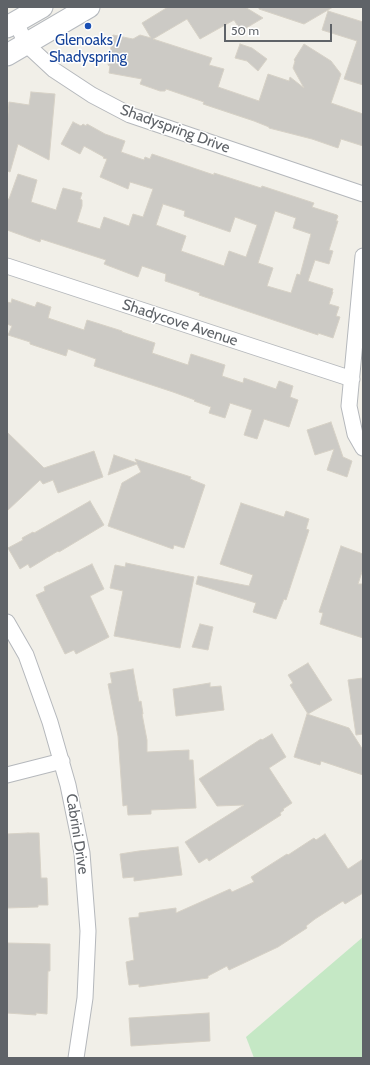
<!DOCTYPE html>
<html>
<head>
<meta charset="utf-8">
<style>
  body { margin:0 }
  #map { position:relative; width:370px; height:1065px; overflow:hidden; background:#f1efe8; font-family:Cabin,sans-serif }
  canvas { display:block }
  .frame { position:absolute; inset:0; border:8px solid #5f6368; pointer-events:none }
  .scale { position:absolute; left:224px; top:24px; width:108px; height:18px; box-sizing:border-box; border:2px solid #5f6368; border-top:0; padding-left:5px; font-size:12px; line-height:14px; white-space:nowrap; color:#5f6368; -webkit-text-stroke:3px #fff; paint-order:stroke }
</style>
</head>
<body>
<div id="map">
<canvas width="370" height="1065"></canvas>
<div class="frame"></div>
<div class="scale">50 m</div>
</div>
<script>
const ctx = document.querySelector('canvas').getContext('2d');
ctx.lineJoin = 'round';
function fillPath(path, color) {
  ctx.fillStyle = color;
  ctx.fill(path, 'evenodd');
}
function poly(rows) {
  const path = new Path2D();
  for (const r of rows) {
    path.moveTo(r[0], r[1]);
    for (let i = 2; i < r.length; i += 2) path.lineTo(r[i], r[i + 1]);
  }
  return path;
}
function strokePath(path, color, width, dash) {
  ctx.strokeStyle = color;
  ctx.lineWidth = width;
  ctx.lineCap = dash ? 'butt' : 'round';
  ctx.setLineDash(dash || []);
  ctx.stroke(path);
}
function label(font, color, halo, rows, align = 'center') {
  ctx.font = font + ' Cabin,sans-serif';
  ctx.lineWidth = 3;
  ctx.setLineDash([]);
  ctx.textBaseline = 'middle';
  ctx.strokeStyle = halo;
  ctx.fillStyle = color;
  for (const [text, x, y, turn = 0] of rows) {
    ctx.save();
    ctx.translate(x, y);
    ctx.rotate((+turn || 0) * Math.PI / 180);
    ctx.textAlign = isNaN(turn) ? turn : align;
    if (halo) ctx.strokeText(text, 0, 0);
    ctx.fillText(text, 0, 0);
    ctx.restore();
  }
}
const green = poly([
  [363,937,363,1058,254,1058,246,1037]
]);
const building = poly([
  [168,7,245,7,263,18,241,31,234,20,200,39,187,19,153,39,212,58,209,65,224,69,218,87,259,101,268,74,289,81,290,77,304,88,293,68,295,61,294,60,304,44,331,61,341,74,331,103,363,114,363,146,341,139,338,148,312,139,269,128,269,127,254,121,203,104,204,102,166,89,165,91,160,91,140,84,142,79,109,73,110,66,108,65,113,35,133,39,140,35,151,38,142,23,168,7],
  [259,7,333,7,304,24,259,9,259,7],
  [328,11,363,22,363,85,344,79,357,41,322,30,328,11],
  [240,44,252,48,267,59,258,71,247,61,235,58,240,44],
  [31,92,55,94,49,160,18,144,10,172,7,171,7,125,9,102,29,105,31,92],
  [73,122,81,126,83,124,86,126,87,124,105,134,125,141,121,152,144,160,145,157,150,159,152,154,214,175,214,173,261,188,262,186,314,203,312,207,337,215,338,216,336,221,338,221,329,250,333,251,329,264,315,260,308,281,333,289,332,292,333,292,329,304,339,307,336,316,340,317,333,338,318,333,318,335,199,295,200,293,165,281,166,274,142,266,138,277,104,264,106,260,41,239,40,242,7,230,7,199,9,199,18,174,37,180,31,202,56,210,63,188,82,193,80,199,82,200,82,206,77,222,100,229,104,217,129,226,133,214,143,217,153,189,130,182,128,189,100,177,107,159,103,158,104,157,84,146,80,154,61,144,73,122],
  [163,204,185,211,184,216,230,232,235,217,257,225,246,257,229,251,224,266,181,251,186,236,156,225,163,204],
  [275,211,296,218,293,228,311,234,300,275,297,274,291,293,267,286,273,268,258,263,275,211],
  [12,299,35,307,37,302,51,307,48,318,84,330,87,320,122,331,122,332,155,343,152,353,188,365,191,354,225,365,222,376,243,383,244,378,276,389,279,381,293,386,290,397,298,400,289,427,264,419,257,439,244,435,252,410,230,403,225,418,209,413,211,407,194,401,195,400,173,392,94,366,96,359,68,349,66,356,30,344,30,342,8,335,12,326,7,324,7,302,11,303,12,299],
  [331,422,343,457,352,461,347,477,327,470,334,449,315,455,307,430,331,422],
  [7,432,44,468,94,451,103,477,58,493,53,480,43,484,40,480,7,511,7,432],
  [114,455,137,463,135,459,191,477,190,479,205,485,184,548,174,545,173,549,108,526,122,483,141,472,137,464,108,475,114,455],
  [90,501,104,525,59,552,58,551,30,568,28,564,20,569,8,548,23,540,22,538,33,532,34,533,90,501],
  [241,503,284,517,286,511,309,519,306,529,309,530,286,600,284,599,276,619,253,612,256,603,196,584,198,576,249,586,253,575,220,564,241,503],
  [341,546,363,554,363,569,358,584,363,584,363,638,320,624,323,613,319,612,341,546],
  [126,563,194,577,180,648,114,636,123,591,110,588,115,565,125,567,126,563],
  [92,564,104,589,90,596,109,637,76,654,74,650,65,654,36,595,45,591,44,587,92,564],
  [200,624,213,627,208,650,192,647,200,624],
  [308,663,332,700,308,714,290,685,293,683,288,675,308,663],
  [133,669,139,702,141,701,143,714,142,714,147,740,147,752,189,750,189,760,193,760,196,808,151,810,151,814,128,815,127,805,123,806,118,736,108,684,112,683,110,673,133,669],
  [363,678,363,734,356,735,348,680,363,678],
  [210,683,210,687,221,686,224,710,176,716,173,689,210,683],
  [307,714,349,728,363,750,363,775,321,761,320,765,294,757,307,714],
  [272,734,286,757,269,768,292,803,283,809,284,810,280,813,281,815,209,861,207,858,199,863,185,842,244,805,217,806,199,779,261,739,262,740,272,734],
  [28,833,39,833,41,878,47,878,48,905,38,905,38,907,7,908,7,834,28,833],
  [325,834,348,869,363,859,363,893,345,904,343,901,315,919,306,926,307,928,278,947,229,970,227,966,208,976,208,978,139,987,139,984,129,985,126,962,134,960,129,918,139,917,139,913,176,908,176,913,230,889,232,892,254,882,251,877,287,854,288,855,314,838,316,840,325,834],
  [178,847,182,875,134,881,134,877,123,878,120,854,139,851,178,847],
  [7,943,50,944,50,971,48,971,47,1014,36,1013,36,1015,7,1013,7,943],
  [209,1013,210,1041,131,1046,129,1018,209,1013]
]);
const minor = poly([
  [16,22,26,44,54,70,92,95,130,115,363,194],
  [363,256,349,406,355,434,363,448],
  [7,266,352,379],
  [7,622,26,655,50,722,68,785,82,853,88,931,85,998,76,1058],
  [7,775,62,761]
]);
const secondary = poly([
  [7,27,42,7],
  [7,55,89,7]
]);
const markers = [
  [88,26,4,"#1a4fb4"]
];
const transitNames = [
  ["Glenoaks /",88,41],
  ["Shadyspring",88,58]
];
const streetNames = [
  ["Shadyspring Drive",175,129,20],
  ["Shadycove Avenue",180,323,18],
  ["Cabrini Drive",77,834,81]
];
fillPath(green, '#c5e8c5');
fillPath(building, '#cccac5');
strokePath(building, '#d6d1c6', 1);
strokePath(minor, '#b5b8bc', 17);
strokePath(secondary, '#b6babf', 23);
strokePath(minor, '#fff', 15);
strokePath(secondary, '#fff', 21);
for (const [x, y, r, color] of markers) {
  const dot = new Path2D();
  dot.arc(x, y, r, 0, 2 * Math.PI);
  ctx.fillStyle = color;
  ctx.fill(dot);
  strokePath(dot, '#fff', 1.5);
}
label('15px', '#164399', '#fff', transitNames);
label('15px', '#5f6368', '#fff', streetNames);
</script>
</body>
</html>
